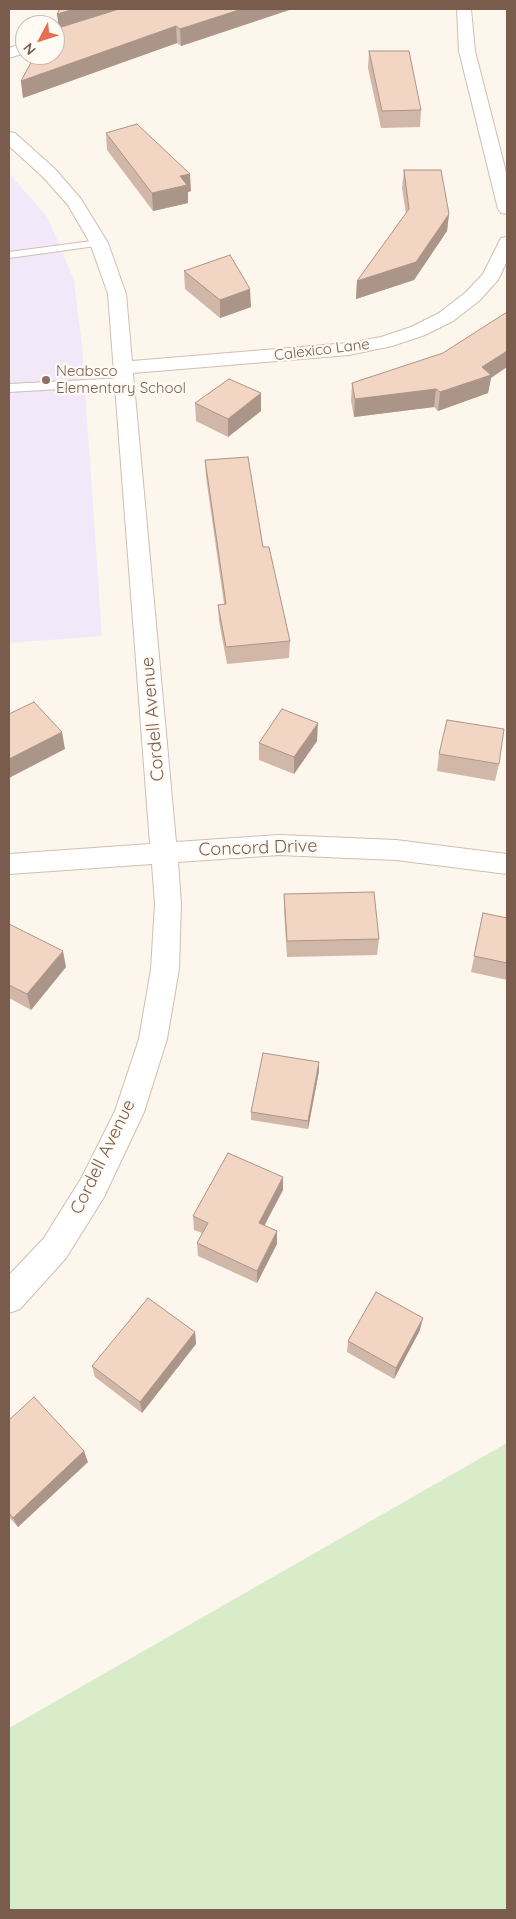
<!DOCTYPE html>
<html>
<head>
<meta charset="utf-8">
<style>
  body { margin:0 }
  #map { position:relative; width:516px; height:1919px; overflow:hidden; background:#fdf6ec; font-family:Quicksand,sans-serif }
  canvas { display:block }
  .frame { position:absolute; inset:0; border:10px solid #7a5c4d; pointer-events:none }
  .north { position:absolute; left:15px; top:15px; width:50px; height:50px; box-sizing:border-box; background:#fffaf3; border:1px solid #cabbb1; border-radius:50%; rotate:230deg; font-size:14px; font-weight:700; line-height:20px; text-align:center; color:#7a5c4d }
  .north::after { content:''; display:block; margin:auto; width:18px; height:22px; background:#e76f51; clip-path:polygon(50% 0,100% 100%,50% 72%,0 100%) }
</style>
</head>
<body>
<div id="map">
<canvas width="516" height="1919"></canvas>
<div class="frame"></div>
<div class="north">N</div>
</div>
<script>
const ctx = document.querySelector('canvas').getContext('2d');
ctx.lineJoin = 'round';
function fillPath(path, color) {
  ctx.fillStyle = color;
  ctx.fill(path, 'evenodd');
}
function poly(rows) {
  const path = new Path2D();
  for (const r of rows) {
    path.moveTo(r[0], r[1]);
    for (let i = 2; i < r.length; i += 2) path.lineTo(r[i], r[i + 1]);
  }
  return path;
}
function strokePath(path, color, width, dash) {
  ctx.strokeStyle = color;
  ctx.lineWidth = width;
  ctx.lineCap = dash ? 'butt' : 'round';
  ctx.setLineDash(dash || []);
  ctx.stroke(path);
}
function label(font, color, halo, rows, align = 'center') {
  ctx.font = font + ' Quicksand,sans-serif';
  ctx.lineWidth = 4.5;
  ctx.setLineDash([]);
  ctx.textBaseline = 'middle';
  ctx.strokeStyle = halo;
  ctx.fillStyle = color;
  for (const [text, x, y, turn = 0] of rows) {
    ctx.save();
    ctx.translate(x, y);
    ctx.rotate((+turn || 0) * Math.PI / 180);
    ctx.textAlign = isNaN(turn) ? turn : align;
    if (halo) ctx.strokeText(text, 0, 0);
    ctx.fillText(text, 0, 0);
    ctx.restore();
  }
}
const education = poly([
  [9,173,48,218,74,280,82,346,102,636,9,643]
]);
const green = poly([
  [507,1443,507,1910,9,1910,9,1728]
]);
const lane = poly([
  [99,240,105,243,103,245,9,258,9,252,99,240],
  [125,378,129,379,131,382,129,385,9,392,9,384,125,378]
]);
const street = poly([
  [457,9,471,9,475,51,507,176,507,214,501,213,498,209,459,51,457,9],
  [25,43,25,53,9,58,9,48,25,43],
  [9,132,15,133,55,169,81,199,108,243,126,294,132,361,349,343,381,337,411,327,439,313,465,293,483,274,501,238,507,237,507,261,498,280,479,301,453,321,425,335,392,346,349,355,133,373,176,842,279,835,396,840,507,854,507,874,396,860,279,855,178,862,181,904,179,969,167,1039,144,1112,104,1197,66,1258,20,1309,9,1313,9,1275,44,1238,82,1177,115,1111,139,1039,151,969,155,904,152,864,9,874,9,854,150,844,108,294,90,243,68,205,43,177,9,146,9,132]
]);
const wall = poly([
  [60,9,292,9,181,46,177,43,23,98,21,81,59,27],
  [369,51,421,110,420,127,381,128,368,68],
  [106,133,191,191,188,192,188,203,153,211,107,150],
  [404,170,449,214,447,231,414,280,356,299,357,281,406,214,402,188],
  [184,271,251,307,220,318,185,289],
  [491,378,488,393,438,411,434,407,354,417,351,401,352,383],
  [195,403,261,411,228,437,196,421],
  [205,460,263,547,290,641,289,658,227,664,219,621,218,605,224,604,206,477],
  [317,741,294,774,259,760,259,743],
  [439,754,499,764,495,781,437,771],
  [284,894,379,939,377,955,287,957,284,910],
  [483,913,507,918,507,980,471,972],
  [9,924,66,967,31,1010,9,998],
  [319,1071,308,1129,251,1120,251,1112],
  [283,1190,264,1225,277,1231,277,1244,257,1283,198,1256,197,1243,202,1233,194,1230,193,1216],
  [420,1330,394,1379,347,1352,348,1341],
  [195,1332,196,1344,142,1413,95,1377,92,1366],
  [9,1420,88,1462,18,1527,9,1517]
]);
const shadedWall = poly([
  [75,9,132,9,59,31,57,14],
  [242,9,292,9,181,46,180,29],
  [176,26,177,43,23,98,21,81],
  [190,174,191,191,188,192,188,203,153,211,152,193,180,176],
  [449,214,447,231,414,280,356,299,357,281],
  [250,289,251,307,220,318,220,300],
  [507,351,507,367,491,378,488,393,438,411,440,392],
  [436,389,434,407,354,417,355,399],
  [261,393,261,411,228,437,228,419],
  [318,723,317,741,294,774,294,757],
  [62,732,65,749,9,778,9,759],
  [63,951,66,967,31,1010,27,994],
  [319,1062,319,1071,308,1129,308,1121],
  [283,1177,283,1190,259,1236,259,1223],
  [277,1231,277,1244,257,1283,257,1271],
  [423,1318,420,1330,394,1379,396,1368],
  [195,1332,196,1344,142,1413,140,1402],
  [84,1451,88,1462,18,1527,13,1518]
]);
const building = poly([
  [60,9,75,9,57,14,60,9],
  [119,9,242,9,180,29,176,26,21,81,35,55,55,55,55,29,119,9],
  [369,51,409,51,421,110,382,111,369,51],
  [137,124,190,174,180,176,187,185,152,193,106,133,137,124],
  [404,170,441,170,449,214,416,262,357,281,409,209,404,170],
  [230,255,250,289,220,300,184,271,230,255],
  [507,312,507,351,482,367,491,375,440,392,436,389,355,399,352,383,443,353,507,312],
  [229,379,261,393,228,419,195,403,229,379],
  [248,457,263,547,269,547,290,641,226,647,218,605,226,604,205,460,248,457],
  [34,702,62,732,9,759,9,714,34,702],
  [282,709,318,723,294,757,259,743,282,709],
  [447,720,504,729,499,764,439,754,447,720],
  [374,892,379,939,287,941,284,894,374,892],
  [483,913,507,918,507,963,474,956,483,913],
  [9,924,63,951,27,994,9,985,9,924],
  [263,1053,319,1062,308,1121,251,1112,263,1053],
  [228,1153,283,1177,259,1223,277,1231,257,1271,197,1243,208,1223,193,1216,228,1153],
  [376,1292,423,1318,396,1368,348,1341,376,1292],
  [148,1298,195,1332,140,1402,92,1366,148,1298],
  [34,1397,84,1451,13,1518,9,1513,9,1420,34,1397]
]);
const markers = [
  [46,380,5,"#8d6e63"]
];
const farStreetnames = [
  ["Calexico Lane",322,350,-7]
];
const farEducationnames = [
  ["Neabsco",56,371],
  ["Elementary School",56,388]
];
const streetNames = [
  ["Cordell Avenue",153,719,-95],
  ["Concord Drive",258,848,-2],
  ["Cordell Avenue",103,1157,-64]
];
fillPath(education, '#f3e8fa');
fillPath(green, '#d8ecc9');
strokePath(lane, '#d1beb0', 2);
strokePath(street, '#d1beb0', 2);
fillPath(lane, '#fff');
fillPath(street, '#fff');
fillPath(wall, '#d1b7a8');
fillPath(shadedWall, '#aa9588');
fillPath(building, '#f3d5c3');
strokePath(building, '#aa9588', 1);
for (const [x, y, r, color] of markers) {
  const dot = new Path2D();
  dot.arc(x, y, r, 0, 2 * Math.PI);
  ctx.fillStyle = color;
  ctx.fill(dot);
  strokePath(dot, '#fffaf3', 2);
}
label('15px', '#7a5c4d', '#fffaf3', farStreetnames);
label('15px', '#785e54', '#fffaf3', farEducationnames, 'left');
label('18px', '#7a5c4d', '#fffaf3', streetNames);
</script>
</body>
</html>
